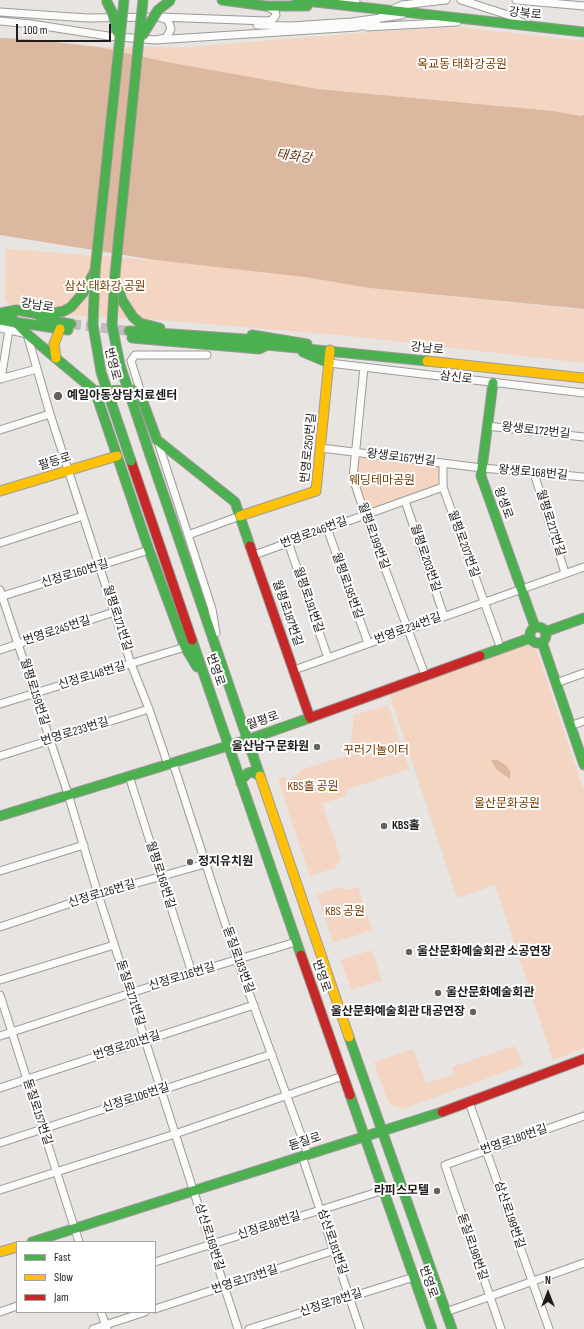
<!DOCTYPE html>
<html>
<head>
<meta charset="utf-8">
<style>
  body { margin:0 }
  #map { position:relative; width:584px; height:1329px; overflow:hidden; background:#e7e4e1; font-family:"Sofia Sans Condensed",sans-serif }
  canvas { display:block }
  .legend { position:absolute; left:16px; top:1241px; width:140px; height:72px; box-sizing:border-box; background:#fff; border:1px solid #a5a4a4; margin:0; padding:5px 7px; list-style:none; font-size:12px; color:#1f1c1b }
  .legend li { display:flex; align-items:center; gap:8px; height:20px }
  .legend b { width:20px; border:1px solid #a5a4a4 }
  .north { position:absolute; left:528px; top:1273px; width:40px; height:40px; -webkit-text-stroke:3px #fff; paint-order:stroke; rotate:0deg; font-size:11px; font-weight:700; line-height:16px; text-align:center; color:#1f1c1b }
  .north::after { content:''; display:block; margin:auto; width:14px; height:18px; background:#1f1c1b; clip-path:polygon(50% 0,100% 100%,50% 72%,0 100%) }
  .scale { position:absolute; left:16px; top:24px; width:95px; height:18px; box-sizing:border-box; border:2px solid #1f1c1b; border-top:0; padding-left:5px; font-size:12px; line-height:14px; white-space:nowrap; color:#1f1c1b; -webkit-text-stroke:3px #fff; paint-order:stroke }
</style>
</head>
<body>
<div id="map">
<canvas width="584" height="1329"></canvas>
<ul class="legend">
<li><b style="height:5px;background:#4caf50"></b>Fast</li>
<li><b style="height:5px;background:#ffc107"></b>Slow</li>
<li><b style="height:5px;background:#c62828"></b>Jam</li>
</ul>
<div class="north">N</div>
<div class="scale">100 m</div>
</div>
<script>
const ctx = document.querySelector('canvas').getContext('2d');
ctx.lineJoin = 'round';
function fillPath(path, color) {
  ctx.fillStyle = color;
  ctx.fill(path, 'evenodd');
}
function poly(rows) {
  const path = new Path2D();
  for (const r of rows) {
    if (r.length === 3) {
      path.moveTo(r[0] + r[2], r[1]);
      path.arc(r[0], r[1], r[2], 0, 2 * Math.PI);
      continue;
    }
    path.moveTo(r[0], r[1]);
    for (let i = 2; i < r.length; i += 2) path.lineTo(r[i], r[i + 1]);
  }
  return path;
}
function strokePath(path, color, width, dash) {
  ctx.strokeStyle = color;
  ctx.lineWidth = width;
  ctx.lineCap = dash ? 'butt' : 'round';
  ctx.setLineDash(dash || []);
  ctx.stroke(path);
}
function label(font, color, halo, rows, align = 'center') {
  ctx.font = font + ' "Sofia Sans Condensed","Noto Sans KR",sans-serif';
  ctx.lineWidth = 4;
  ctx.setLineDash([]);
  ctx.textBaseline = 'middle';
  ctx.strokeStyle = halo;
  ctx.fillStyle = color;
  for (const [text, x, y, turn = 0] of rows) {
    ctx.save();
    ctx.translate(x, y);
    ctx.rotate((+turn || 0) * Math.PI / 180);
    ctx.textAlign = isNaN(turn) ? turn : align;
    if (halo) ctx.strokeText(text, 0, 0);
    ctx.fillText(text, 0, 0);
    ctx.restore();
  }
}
const green = poly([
  [458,27,584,41,584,115,581,116,553,111,318,89,167,62,99,47,189,47,385,31],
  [6,249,246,267,369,288,584,310,584,363,350,336,160,320,78,316,11,307,5,299],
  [355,452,443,463,443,487,365,515,353,478],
  [527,644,536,649,584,791,584,1048,553,1060,495,885,457,898,389,693],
  [388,705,409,769,346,790,346,796,322,804,341,859,335,868,310,876,278,779,283,777,289,780,295,777,301,770,350,754,354,715],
  [340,887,348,890,358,887,372,930,333,943,317,894],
  [372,950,382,980,351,990,341,960],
  [515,1046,523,1065,403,1109,389,1104,374,1062,413,1049,426,1083,454,1074,452,1067]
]);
const water = poly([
  [0,38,28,39,99,47,167,62,318,89,553,111,581,116,584,115,584,309,369,288,305,277,155,260,0,235],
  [491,760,497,760,506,765,510,771,510,779,496,769]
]);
const secondaryTunnel = poly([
  [71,324,129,331]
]);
const street = poly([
  [461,0,508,15,525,24],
  [516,0,584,6],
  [341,2,356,0],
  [0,12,87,18,159,17,267,21,272,20,276,15,275,11,268,7],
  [0,21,31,24,108,36,155,40,166,38,171,29,168,20,161,18],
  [257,25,291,26,352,22,402,15],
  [367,27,457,22],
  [155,40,357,27,373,23,389,11,402,5,446,0],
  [0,328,27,334,50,414,131,664,149,709,168,765],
  [329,363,584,393],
  [364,367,353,478,365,515,425,675],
  [0,379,37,369],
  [1,379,9,330],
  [142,396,131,361,135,355,207,355],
  [487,426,584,437],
  [0,430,50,414],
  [158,442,212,609,216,633],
  [321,448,482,468,584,477],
  [443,463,443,487,501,649],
  [534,473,565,573],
  [405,501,444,616],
  [327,528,368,643],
  [188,535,240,516],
  [288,542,328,658],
  [0,543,83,516],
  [254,555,443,487],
  [0,590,68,794,98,894,238,1329],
  [0,597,149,550],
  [0,650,114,612],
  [294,670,584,567],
  [556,683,584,673],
  [0,704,185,647],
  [570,726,584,721],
  [0,756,149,709],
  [173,763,237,960,308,1154],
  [129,776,192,973],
  [0,871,84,845],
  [0,927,98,894,205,864],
  [0,980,114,945],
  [0,995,79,1242],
  [0,1036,192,973,296,942],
  [0,1088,254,1005],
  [469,1102,549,1329],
  [0,1143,272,1054],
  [302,1156,360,1329],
  [0,1190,175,1134,343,1076],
  [155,1262,384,1190],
  [155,1309,335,1250],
  [0,1312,17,1306],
  [101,1312,107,1329],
  [446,1312,584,1263],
  [93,1329,145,1312],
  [249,1329,414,1277],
  [501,1329,445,1165,584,1116]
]);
const fast = poly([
  [222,0,266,6,307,6],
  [297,0,584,32],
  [116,282,122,300,133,317,140,323,160,328],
  [1,313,16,310,44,315,64,311,71,307,83,293,95,271],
  [8,314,27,334,95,391],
  [41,319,71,324],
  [0,320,68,330],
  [129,331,259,340,267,345,427,361],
  [252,335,307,344],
  [132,338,259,349,267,345],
  [303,352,329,363],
  [493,383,481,476,535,627],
  [150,455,260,776],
  [538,635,8],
  [545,632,584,618],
  [192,640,301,955],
  [542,642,584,765],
  [480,656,530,638],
  [197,667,185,647,149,550,95,391,134,390,140,394,157,440,235,502,250,546],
  [241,783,242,779,248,773,253,772,260,776],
  [0,816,247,740,312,717],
  [349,1037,452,1329],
  [350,1095,432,1329],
  [32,1242,442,1112]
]);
const slow = poly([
  [56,358,54,344,60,329],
  [427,361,584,378],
  [0,491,117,456],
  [240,516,316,491,330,350],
  [260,776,349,1037],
  [0,1252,17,1247]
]);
const jam = poly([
  [131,461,192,640],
  [250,546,310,718],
  [312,717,480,656],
  [301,955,350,1095],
  [442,1112,584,1059]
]);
const fastBridge = poly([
  [106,0,113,14,117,32],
  [124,0,95,271,93,325,101,372,131,461],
  [143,0,115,274,112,325,120,365,150,455],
  [142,36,158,10,171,0]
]);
const markers = [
  [58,396,5,"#656260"],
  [317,747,4,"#656260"],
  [384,826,4,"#656260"],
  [190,862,4,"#656260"],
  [409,952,4,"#656260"],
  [438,993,4,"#656260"],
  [473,1012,4,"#656260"],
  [437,1191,4,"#656260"]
];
const streetNames = [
  ["강북로",525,14,6],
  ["강남로",37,306,9],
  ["강남로",427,349,6],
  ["번영로",112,364,76],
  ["삼신로",456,378,7],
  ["왕생로172번길",536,431,6],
  ["번영로250번길",309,448,-84],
  ["왕생로167번길",401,458,7],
  ["팔등로",55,462,-17],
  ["왕생로168번길",533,473,5],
  ["왕생로",503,503,70],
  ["월평로217번길",550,523,72],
  ["번영로246번길",314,533,-20],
  ["월평로199번길",373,536,70],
  ["월평로207번길",463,544,70],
  ["월평로203번길",425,558,71],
  ["신정로160번길",75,574,-17],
  ["월평로195번길",347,586,70],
  ["월평로191번길",308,600,71],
  ["월평로187번길",287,613,71],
  ["월평로171번길",117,618,72],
  ["번영로234번길",408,629,-20],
  ["번영로245번길",57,631,-18],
  ["번영로",215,670,71],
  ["신정로148번길",92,676,-17],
  ["월평로159번길",34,692,72],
  ["월평로",263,721,-19],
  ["번영로233번길",75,732,-17],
  ["월평로168번길",160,875,72],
  ["신정로126번길",102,894,-17],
  ["돋질로183번길",238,960,70],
  ["번영로",321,976,71],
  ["신정로116번길",182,977,-17],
  ["돋질로171번길",130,993,72],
  ["번영로201번길",127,1046,-18],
  ["신정로106번길",136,1098,-18],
  ["돋질로157번길",37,1112,72],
  ["번영로180번길",514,1140,-19],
  ["돋질로",305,1142,-18],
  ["삼산로199번길",509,1215,71],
  ["신정로88번길",269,1226,-18],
  ["삼산로169번길",209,1237,72],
  ["삼산로181번길",332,1242,71],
  ["돋질로198번길",472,1247,71],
  ["번영로173번길",245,1280,-18],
  ["번영로",428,1282,71],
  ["신정로78번길",331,1303,-18]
];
const parkNames = [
  ["옥교동 태화강공원",462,65],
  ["삼산 태화강 공원",105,287],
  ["웨딩테마공원",382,481],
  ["꾸러기놀이터",376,751],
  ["KBS홀 공원",313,787],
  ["울산문화공원",507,804],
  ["KBS 공원",345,912]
];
const poiNames = [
  ["예일아동상담치료센터",67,396],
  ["울산남구문화원",309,747,"right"],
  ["KBS홀",392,826],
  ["정지유치원",198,862],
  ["울산문화예술회관 소공연장",417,952],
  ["울산문화예술회관",446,993],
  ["울산문화예술회관 대공연장",465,1012,"right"],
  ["라피스모텔",429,1191,"right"]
];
const waterNames = [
  ["태화강",294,157,7]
];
fillPath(green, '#f3d5c2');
fillPath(water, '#dcb8a0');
strokePath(secondaryTunnel, '#bfbcb9', 10, [10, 5]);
strokePath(street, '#9d9b99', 9);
strokePath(fast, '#9d9b99', 11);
strokePath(slow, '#9d9b99', 11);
strokePath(jam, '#9d9b99', 11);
strokePath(street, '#fbfbfa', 7);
strokePath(fast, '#4caf50', 9);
strokePath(slow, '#ffc107', 9);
strokePath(jam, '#c62828', 9);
strokePath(fastBridge, '#9d9b99', 11, []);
strokePath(fastBridge, '#4caf50', 9);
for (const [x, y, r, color] of markers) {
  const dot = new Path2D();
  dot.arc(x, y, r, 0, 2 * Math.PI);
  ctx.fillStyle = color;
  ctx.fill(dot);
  strokePath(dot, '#fff', 1.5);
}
label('12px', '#1f1c1b', '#fff', streetNames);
label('12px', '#783c01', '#fff', parkNames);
label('bold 12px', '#1f1c1b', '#fff', poiNames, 'left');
label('italic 13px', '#653610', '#fff', waterNames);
</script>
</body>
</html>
